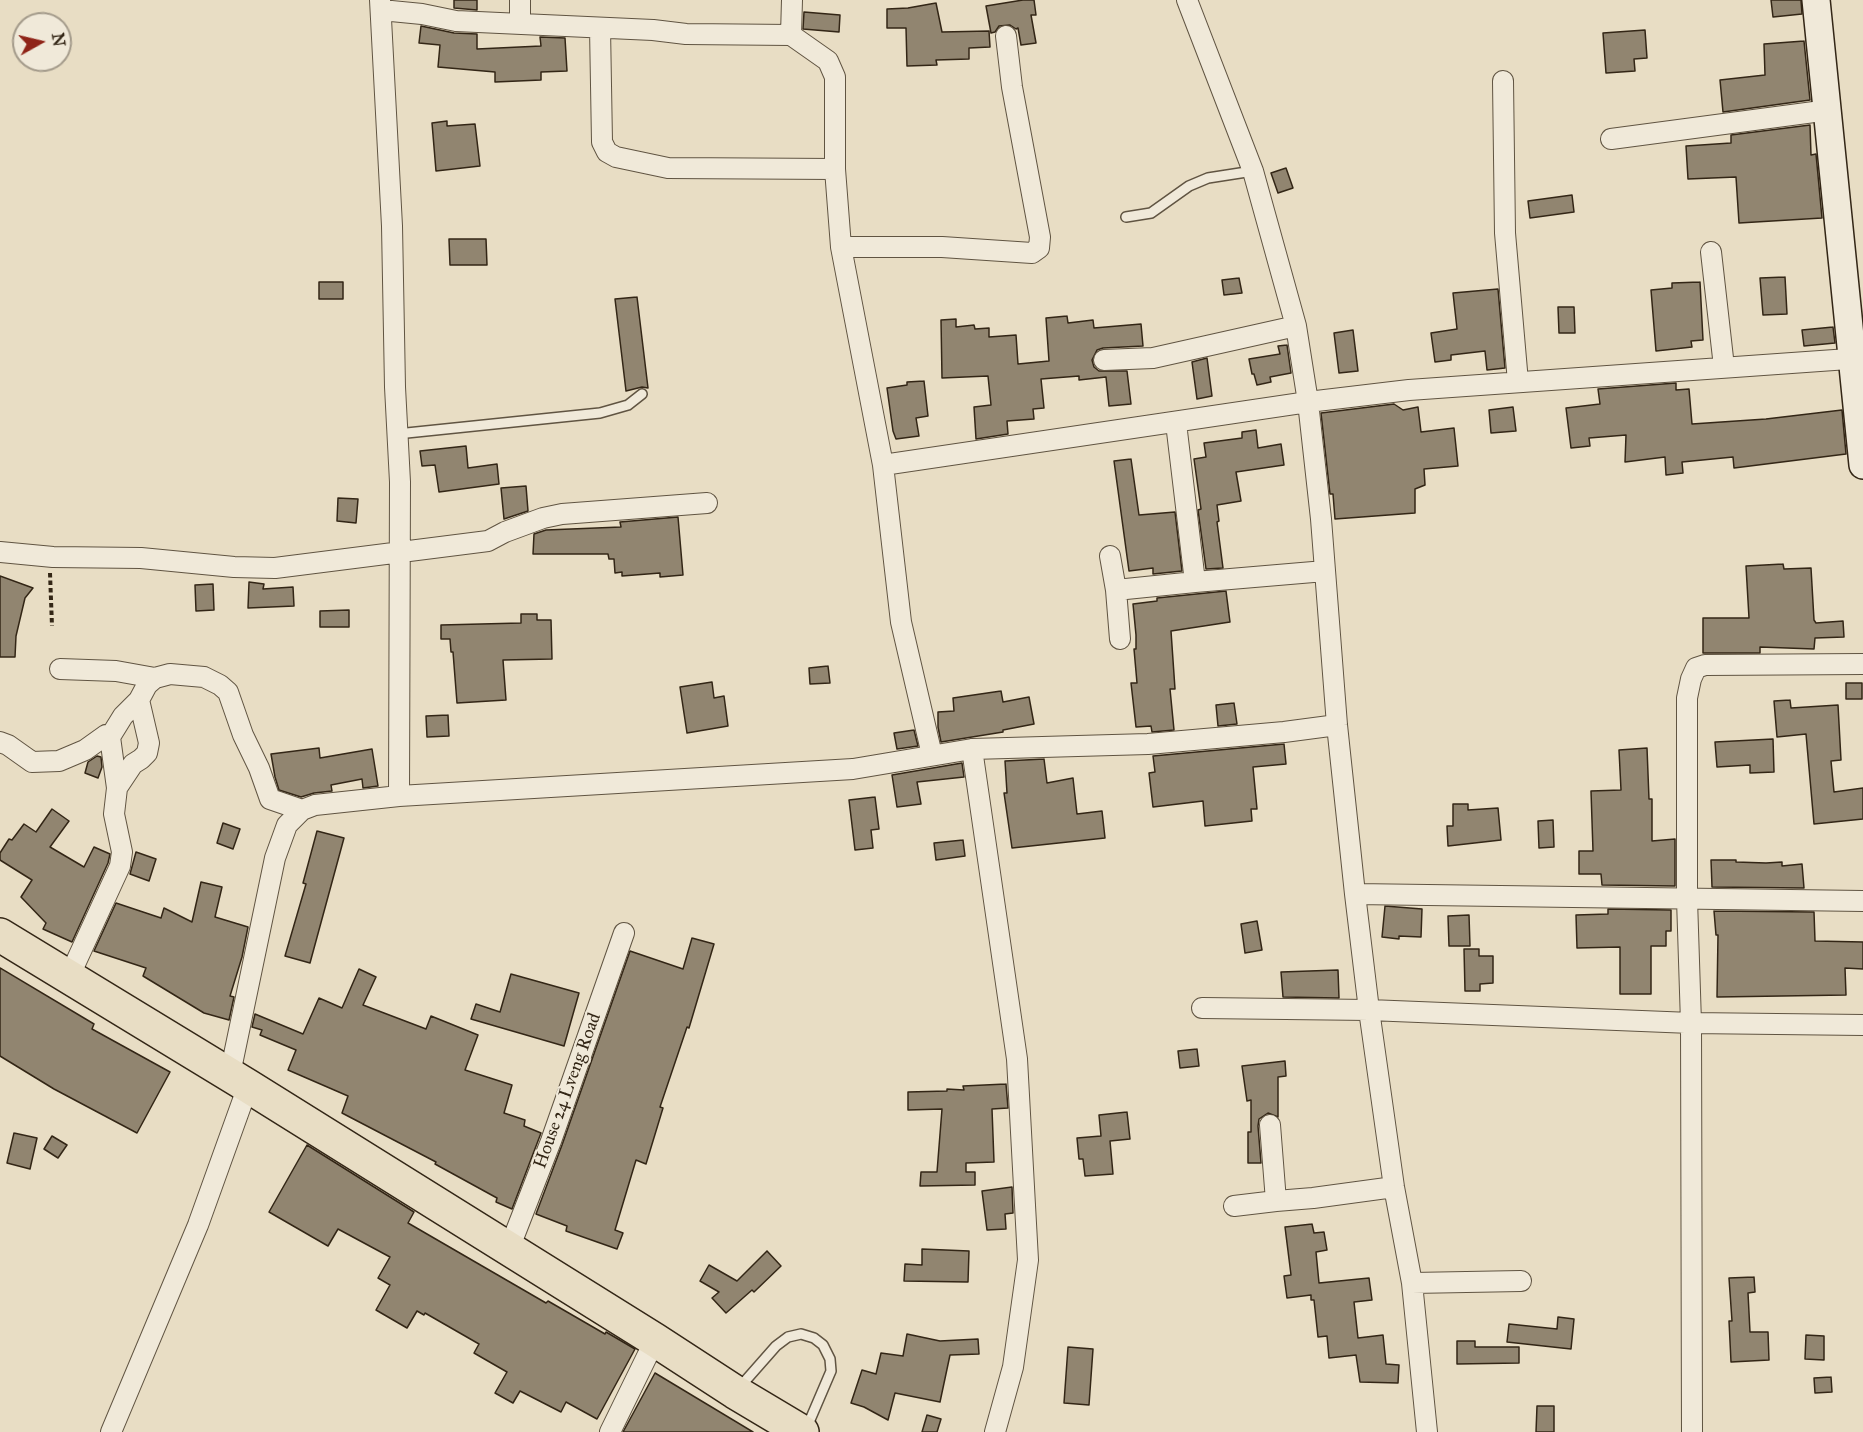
<!DOCTYPE html>
<html>
<head>
<meta charset="utf-8">
<style>
  body { margin:0 }
  #map { position:relative; width:1863px; height:1432px; overflow:hidden; background:#e8ddc4; font-family:"IM FELL Great Primer",serif }
  canvas { display:block }
  .north { position:absolute; left:12px; top:12px; width:60px; height:60px; box-sizing:border-box; background:#f0e9d9; border:2px solid #a49b8b; border-radius:50%; rotate:82deg; font-size:16px; font-weight:700; line-height:24px; text-align:center; color:#332616 }
  .north::after { content:''; display:block; margin:auto; width:21px; height:27px; background:#8f2418; clip-path:polygon(50% 0,100% 100%,50% 72%,0 100%) }
</style>
</head>
<body>
<div id="map">
<canvas width="1863" height="1432"></canvas>
<div class="north">N</div>
</div>
<script>
const ctx = document.querySelector('canvas').getContext('2d');
ctx.lineJoin = 'round';
function fillPath(path, color) {
  ctx.fillStyle = color;
  ctx.fill(path, 'evenodd');
}
function poly(rows) {
  const path = new Path2D();
  for (const r of rows) {
    path.moveTo(r[0], r[1]);
    for (let i = 2; i < r.length; i += 2) path.lineTo(r[i], r[i + 1]);
  }
  return path;
}
function strokePath(path, color, width, dash) {
  ctx.strokeStyle = color;
  ctx.lineWidth = width;
  ctx.lineCap = dash ? 'butt' : 'round';
  ctx.setLineDash(dash || []);
  ctx.stroke(path);
}
function label(font, color, halo, rows, align = 'center') {
  ctx.font = font + ' "IM FELL Great Primer",serif';
  ctx.lineWidth = 4.5;
  ctx.setLineDash([]);
  ctx.textBaseline = 'middle';
  ctx.strokeStyle = halo;
  ctx.fillStyle = color;
  for (const [text, x, y, turn = 0] of rows) {
    ctx.save();
    ctx.translate(x, y);
    ctx.rotate((+turn || 0) * Math.PI / 180);
    ctx.textAlign = isNaN(turn) ? turn : align;
    if (halo) ctx.strokeText(text, 0, 0);
    ctx.fillText(text, 0, 0);
    ctx.restore();
  }
}
const building = poly([
  [454,0,477,0,477,10,454,8,454,0],
  [1023,0,1034,0,1036,15,1031,15,1036,43,1021,45,1018,28,1016,29,1010,25,999,26,995,32,991,33,986,6,1023,0],
  [1771,0,1801,0,1802,14,1773,17,1771,0],
  [936,3,942,32,989,31,990,47,969,48,969,59,936,60,937,65,907,66,906,28,887,28,887,9,908,8,936,3],
  [804,12,840,15,839,32,803,29,804,12],
  [421,26,454,33,477,34,477,49,541,46,540,37,565,38,567,71,541,72,541,80,495,82,495,72,438,67,440,45,419,43,421,26],
  [1645,30,1647,58,1634,59,1635,71,1606,73,1603,33,1645,30],
  [1804,41,1810,100,1723,112,1720,80,1765,75,1764,44,1804,41],
  [447,121,447,126,475,124,480,166,436,171,432,123,447,121],
  [1810,125,1811,155,1816,154,1822,218,1739,223,1736,177,1688,179,1686,146,1731,143,1731,135,1810,125],
  [1286,168,1293,188,1278,193,1271,173,1286,168],
  [1572,195,1574,212,1530,218,1528,201,1572,195],
  [449,239,486,239,487,265,450,265,449,239],
  [1785,277,1787,314,1763,315,1760,278,1785,277],
  [1239,278,1242,293,1224,295,1222,280,1239,278],
  [319,282,343,282,343,299,319,299,319,282],
  [1700,282,1703,340,1691,341,1692,347,1656,351,1651,290,1672,288,1672,283,1700,282],
  [1498,289,1505,368,1487,370,1485,351,1451,355,1451,360,1435,362,1431,333,1457,329,1453,293,1498,289],
  [637,297,648,388,642,387,626,391,615,299,637,297],
  [1558,307,1574,307,1575,333,1559,333,1558,307],
  [1067,316,1068,323,1093,320,1094,328,1141,324,1143,346,1103,348,1097,350,1092,360,1094,367,1099,371,1127,371,1131,404,1109,406,1106,377,1079,380,1079,376,1041,379,1044,408,1033,409,1034,419,1007,421,1008,434,976,439,974,407,991,405,988,376,942,378,941,320,956,319,956,327,974,325,975,329,989,328,989,337,1016,335,1018,364,1049,361,1046,318,1067,316],
  [1833,327,1835,343,1804,346,1802,330,1833,327],
  [1353,330,1358,371,1339,373,1334,333,1353,330],
  [1287,345,1291,373,1270,377,1271,382,1257,385,1254,374,1252,374,1249,359,1280,354,1278,346,1287,345],
  [1207,358,1212,396,1197,399,1192,362,1207,358],
  [924,381,928,416,916,418,919,436,896,439,893,431,887,388,907,385,907,382,924,381],
  [1676,383,1676,390,1689,389,1692,424,1766,419,1842,410,1846,454,1734,468,1733,457,1682,462,1683,473,1666,475,1665,457,1625,462,1626,435,1589,438,1590,446,1571,448,1566,408,1600,404,1598,389,1676,383],
  [1394,404,1403,410,1418,407,1421,432,1454,428,1458,466,1424,469,1425,485,1415,489,1415,513,1335,519,1333,494,1330,494,1321,413,1394,404],
  [1513,407,1516,431,1491,433,1489,410,1513,407],
  [1256,430,1258,448,1281,444,1284,465,1236,472,1241,501,1217,505,1219,521,1217,522,1223,568,1206,569,1198,510,1201,509,1194,459,1206,457,1204,443,1242,438,1242,432,1256,430],
  [466,446,468,468,497,464,499,484,439,492,435,465,422,466,420,451,466,446],
  [1131,459,1139,515,1175,512,1182,571,1153,574,1153,568,1129,571,1114,461,1131,459],
  [526,486,528,511,504,519,501,488,526,486],
  [338,498,358,499,356,523,337,521,338,498],
  [678,517,683,575,660,577,660,573,622,576,622,572,615,573,614,559,609,559,608,554,533,554,534,534,546,530,621,527,620,522,678,517],
  [1783,564,1784,569,1811,568,1814,620,1816,623,1843,621,1844,637,1815,638,1814,649,1760,647,1760,653,1703,653,1703,618,1749,618,1746,566,1783,564],
  [0,576,33,588,25,598,16,636,15,657,0,657,0,576],
  [249,582,264,584,263,589,293,587,294,606,248,608,249,582],
  [213,584,214,610,196,611,195,585,213,584],
  [1226,591,1230,622,1171,631,1175,689,1170,689,1174,730,1152,732,1151,726,1136,727,1131,683,1137,683,1134,649,1136,649,1136,635,1133,604,1157,601,1157,598,1226,591],
  [349,610,349,627,320,627,320,611,349,610],
  [521,614,537,614,537,620,551,620,552,659,503,660,506,700,457,703,453,652,451,652,450,639,441,639,441,625,521,623,521,614],
  [828,666,830,683,810,684,809,668,828,666],
  [712,682,714,698,724,696,728,726,687,733,680,687,712,682],
  [1846,683,1862,683,1862,699,1846,699,1846,683],
  [1001,691,1003,702,1029,697,1034,724,1003,730,1003,732,941,742,938,727,938,712,954,711,953,698,1001,691],
  [1790,700,1791,708,1838,705,1841,760,1831,761,1834,792,1863,788,1863,819,1814,824,1806,734,1777,737,1774,701,1790,700],
  [1234,703,1237,724,1218,726,1216,705,1234,703],
  [448,715,449,736,427,737,426,716,448,715],
  [914,730,918,746,897,749,894,733,914,730],
  [1773,739,1774,772,1750,773,1750,765,1717,767,1715,742,1773,739],
  [1284,744,1286,764,1253,767,1257,809,1251,809,1252,821,1205,826,1203,801,1153,807,1149,773,1155,772,1153,756,1284,744],
  [319,748,320,758,372,749,378,786,363,788,362,779,331,785,332,791,314,793,301,797,279,790,275,777,271,754,319,748],
  [1647,748,1649,799,1652,799,1652,841,1675,839,1675,886,1602,885,1601,874,1579,874,1579,851,1593,851,1591,791,1621,790,1619,750,1647,748],
  [97,756,101,757,102,767,98,778,85,773,88,762,97,756],
  [1044,759,1047,783,1073,778,1077,814,1102,811,1105,838,1012,848,1004,793,1007,793,1005,761,1044,759],
  [962,763,964,777,917,782,921,804,897,807,892,775,962,763],
  [875,797,879,829,871,830,873,848,855,850,849,800,875,797],
  [1453,804,1468,804,1468,810,1498,808,1501,840,1448,846,1447,826,1453,826,1453,804],
  [52,809,69,821,50,847,84,867,94,847,110,854,108,863,72,942,43,929,46,923,21,897,32,880,0,860,0,853,9,839,12,840,24,824,36,832,52,809],
  [1553,820,1554,847,1539,848,1538,821,1553,820],
  [223,823,240,829,233,849,217,843,223,823],
  [317,831,344,838,310,963,285,956,306,884,303,883,317,831],
  [963,840,965,856,936,860,934,843,963,840],
  [136,852,156,859,149,881,130,874,136,852],
  [1711,860,1736,860,1736,862,1766,863,1782,862,1782,866,1802,864,1804,888,1712,887,1711,860],
  [201,882,222,887,215,917,248,927,242,957,230,996,234,997,229,1020,204,1013,143,976,146,968,94,951,116,903,161,918,164,908,192,922,201,882],
  [1385,906,1422,909,1421,937,1399,936,1399,939,1382,937,1385,906],
  [1608,909,1671,910,1671,931,1666,931,1666,946,1651,946,1651,994,1620,994,1620,947,1577,948,1576,915,1608,914,1608,909],
  [1714,911,1814,912,1815,941,1863,942,1863,969,1845,968,1846,995,1717,997,1718,935,1716,935,1714,911],
  [1469,915,1470,946,1449,946,1448,916,1469,915],
  [1257,921,1262,950,1245,953,1241,924,1257,921],
  [692,938,714,944,689,1028,687,1027,660,1107,663,1108,646,1164,636,1160,615,1230,623,1233,617,1249,566,1231,567,1226,536,1214,562,1145,630,951,683,969,692,938],
  [1464,949,1479,949,1479,956,1493,956,1493,983,1480,984,1480,991,1465,991,1464,949],
  [0,968,94,1024,92,1029,170,1072,137,1133,54,1089,0,1056,0,968],
  [359,969,376,977,363,1005,426,1029,431,1016,478,1035,465,1070,512,1085,504,1113,525,1120,524,1126,541,1133,512,1209,496,1202,497,1198,435,1164,436,1162,342,1113,348,1096,288,1070,296,1050,260,1035,262,1030,252,1027,255,1014,303,1034,319,998,342,1008,359,969],
  [1338,970,1339,998,1283,997,1281,972,1338,970],
  [511,974,579,993,564,1046,471,1019,476,1004,500,1012,511,974],
  [1197,1049,1199,1066,1180,1068,1178,1051,1197,1049],
  [1285,1061,1286,1076,1278,1077,1278,1117,1268,1113,1259,1119,1258,1126,1261,1163,1248,1163,1248,1132,1251,1132,1251,1100,1247,1101,1242,1066,1285,1061],
  [1006,1084,1008,1108,992,1109,994,1162,966,1163,966,1172,975,1172,975,1185,920,1186,921,1172,937,1172,942,1109,908,1110,908,1092,947,1091,947,1089,964,1090,963,1086,1006,1084],
  [1127,1112,1130,1139,1110,1141,1113,1174,1085,1176,1083,1159,1079,1159,1077,1138,1101,1136,1099,1115,1127,1112],
  [14,1133,37,1138,30,1169,7,1163,14,1133],
  [52,1136,67,1145,58,1158,44,1149,52,1136],
  [307,1145,414,1212,408,1223,546,1303,548,1301,605,1334,606,1332,635,1349,597,1419,566,1402,561,1412,520,1391,513,1403,495,1393,507,1372,474,1353,479,1344,425,1313,424,1315,417,1311,407,1328,376,1310,390,1285,378,1278,390,1257,338,1229,328,1246,269,1212,307,1145],
  [1012,1187,1013,1213,1005,1214,1006,1229,987,1230,982,1191,1012,1187],
  [1312,1224,1314,1233,1324,1232,1327,1250,1316,1252,1319,1283,1369,1278,1372,1300,1354,1302,1358,1338,1383,1335,1386,1364,1399,1365,1398,1383,1360,1382,1356,1355,1329,1358,1327,1336,1318,1337,1314,1300,1311,1300,1311,1295,1287,1298,1284,1276,1291,1275,1285,1227,1312,1224],
  [922,1249,969,1251,968,1282,904,1281,905,1264,922,1265,922,1249],
  [767,1251,781,1266,754,1292,752,1290,726,1313,712,1298,719,1292,700,1281,709,1265,737,1281,767,1251],
  [1754,1277,1755,1292,1748,1293,1750,1332,1768,1332,1769,1360,1731,1362,1729,1321,1732,1321,1729,1278,1754,1277],
  [1558,1317,1574,1319,1571,1349,1507,1342,1509,1324,1557,1329,1558,1317],
  [907,1334,940,1341,978,1339,979,1354,950,1355,940,1402,895,1393,888,1420,864,1407,851,1403,862,1370,876,1374,881,1353,903,1356,907,1334],
  [1806,1335,1824,1336,1824,1360,1805,1359,1806,1335],
  [1457,1341,1475,1341,1475,1347,1519,1347,1519,1363,1457,1364,1457,1341],
  [1068,1347,1093,1349,1089,1405,1064,1403,1068,1347],
  [655,1373,753,1432,623,1432,655,1373],
  [1831,1377,1832,1392,1815,1393,1814,1378,1831,1377],
  [1537,1406,1554,1406,1554,1432,1536,1432,1537,1406],
  [927,1415,941,1419,937,1432,922,1432,927,1415]
]);
const path = poly([
  [50,573,52,626]
]);
const lane = poly([
  [1126,217,1151,213,1189,186,1208,178,1253,171],
  [397,434,600,413,628,405,642,394],
  [739,1388,776,1346,788,1337,801,1334,814,1338,823,1345,830,1359,831,1371,807,1427]
]);
const street = poly([
  [380,0,392,226,395,387,400,482,399,796],
  [792,0,791,35,828,61,835,77,835,169,841,247,883,465,901,622,932,755],
  [1187,0,1253,171,1296,326,1308,402,1321,519,1337,725,1355,894,1369,1010,1394,1187,1412,1283,1427,1432],
  [381,10,422,14,456,21,653,30,686,34,791,35],
  [520,24,520,0],
  [600,28,602,142,607,152,616,157,668,168,835,169],
  [1503,81,1505,233,1518,382],
  [1611,139,1829,110],
  [841,247,942,247,1032,253,1039,248,1040,237,1012,87,1006,36],
  [1711,252,1724,367],
  [1104,360,1153,358,1296,326],
  [1176,423,1195,582,1325,571],
  [883,465,1308,402,1409,390,1863,358],
  [0,552,53,557,141,558,234,567,275,568,488,541,505,532,543,518,562,514,707,503],
  [1110,556,1116,590,1120,639],
  [1116,590,1195,582],
  [60,669,116,671,155,678],
  [110,737,123,716,139,700],
  [0,742,8,745,32,762,59,761,85,750,106,735,110,737,117,788,114,814,122,852,120,866,69,977],
  [972,749,1017,1059,1028,1260,1013,1367,995,1432],
  [117,788,133,764,141,759,147,753,149,743,139,700,147,685,155,678,170,674,204,677,220,685,228,692,243,735,259,768,270,799,302,810],
  [1355,894,1863,901],
  [1202,1008,1369,1010,1691,1023,1863,1025],
  [230,1074,275,858,287,825,302,810,315,805,399,796,853,769,972,749,1148,744,1284,732,1337,725],
  [1270,1125,1276,1201,1313,1198,1394,1187],
  [1234,1206,1276,1201],
  [509,1249,551,1141,624,933],
  [1412,1283,1521,1281],
  [111,1432,198,1225,248,1086],
  [610,1432,655,1340],
  [1692,1432,1691,1023,1687,899,1687,698,1691,679,1696,668,1705,665,1863,664]
]);
const secondary = poly([
  [1816,0,1863,465]
]);
const highway = poly([
  [0,935,248,1086,655,1340,735,1392,802,1432]
]);
const streetNames = [
  ["House 24 Lveng Road",568,1091,-70]
];
fillPath(building, '#918570');
strokePath(building, '#332616', 1.5);
strokePath(lane, '#605442', 12);
strokePath(street, '#605442', 22);
strokePath(secondary, '#332616', 30);
strokePath(highway, '#332616', 36);
strokePath(path, '#332616', 4, [4.5, 3]);
strokePath(lane, '#f0e9d9', 9);
strokePath(street, '#f0e9d9', 20);
strokePath(secondary, '#f0e9d9', 27);
strokePath(highway, '#e8ddc4', 33);
label('18px', '#332616', '#f0e9d9', streetNames);
</script>
</body>
</html>
